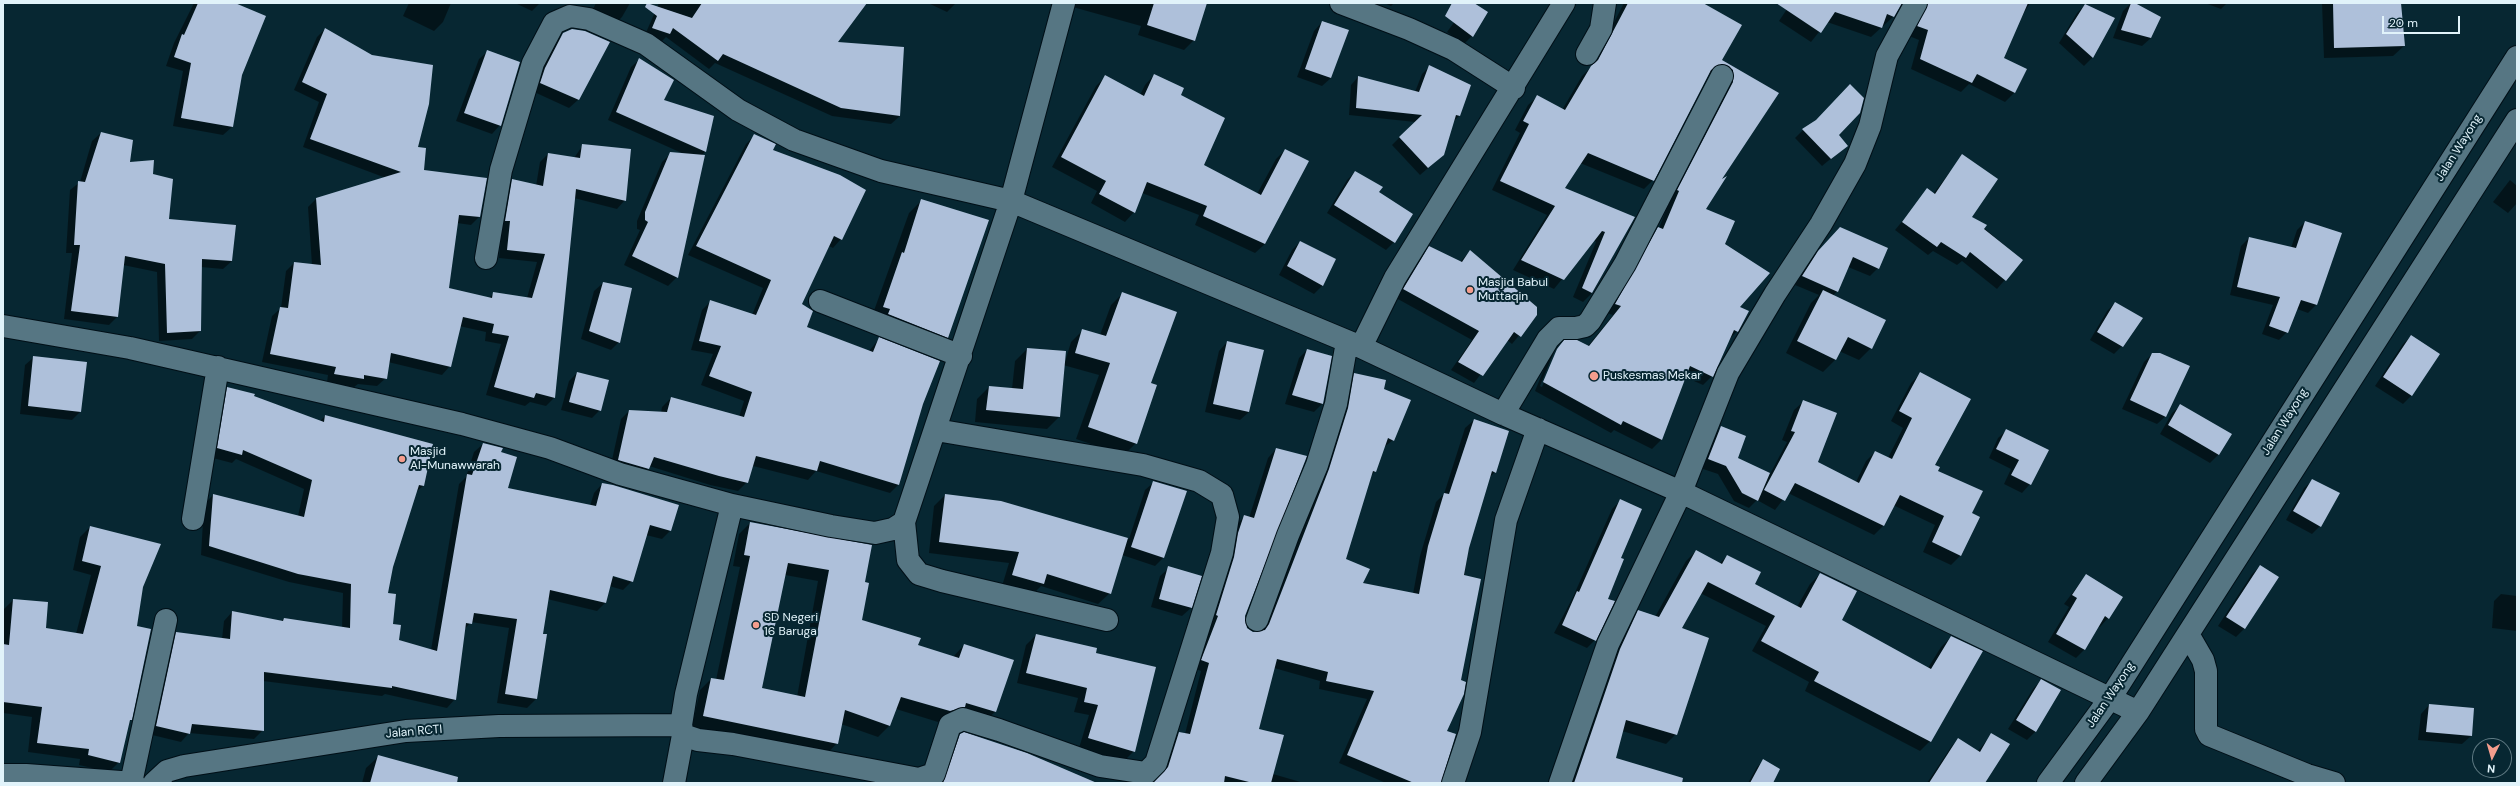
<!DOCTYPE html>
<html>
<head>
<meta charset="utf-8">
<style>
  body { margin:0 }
  #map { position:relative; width:2520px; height:786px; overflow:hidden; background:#072732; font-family:"DM Sans",sans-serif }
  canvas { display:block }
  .frame { position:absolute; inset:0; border:4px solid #e1f3fa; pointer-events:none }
  .north { position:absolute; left:2472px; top:738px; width:40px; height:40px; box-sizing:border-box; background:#072732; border:1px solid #5e7982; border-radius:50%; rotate:185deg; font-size:11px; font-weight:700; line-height:16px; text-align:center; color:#e1f3fa }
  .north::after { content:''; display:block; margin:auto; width:14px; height:18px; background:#f49d8d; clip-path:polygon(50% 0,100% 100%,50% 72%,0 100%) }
  .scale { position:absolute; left:2382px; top:16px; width:78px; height:18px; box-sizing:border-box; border:2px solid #e1f3fa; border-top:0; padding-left:5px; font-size:12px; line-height:14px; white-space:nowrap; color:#e1f3fa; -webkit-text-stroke:3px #072732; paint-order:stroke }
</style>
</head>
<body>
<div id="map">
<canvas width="2520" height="786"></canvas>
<div class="frame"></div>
<div class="north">N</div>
<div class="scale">20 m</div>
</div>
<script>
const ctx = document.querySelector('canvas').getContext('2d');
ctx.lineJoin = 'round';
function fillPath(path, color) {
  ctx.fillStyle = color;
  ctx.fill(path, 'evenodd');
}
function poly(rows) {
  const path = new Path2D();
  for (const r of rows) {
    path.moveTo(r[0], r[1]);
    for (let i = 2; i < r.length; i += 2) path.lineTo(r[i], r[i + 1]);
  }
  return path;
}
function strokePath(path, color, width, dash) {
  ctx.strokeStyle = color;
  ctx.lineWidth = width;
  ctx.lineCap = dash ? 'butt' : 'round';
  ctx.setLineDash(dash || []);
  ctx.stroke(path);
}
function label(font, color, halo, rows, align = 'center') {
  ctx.font = font + ' "DM Sans",sans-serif';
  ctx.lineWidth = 4;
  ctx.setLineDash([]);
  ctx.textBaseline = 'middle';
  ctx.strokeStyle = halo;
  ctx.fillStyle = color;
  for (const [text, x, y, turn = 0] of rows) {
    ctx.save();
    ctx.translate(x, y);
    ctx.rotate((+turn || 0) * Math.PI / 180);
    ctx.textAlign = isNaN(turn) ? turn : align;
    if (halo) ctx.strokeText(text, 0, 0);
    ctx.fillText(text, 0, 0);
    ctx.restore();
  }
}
const shadow = poly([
  [194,3,233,3,241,74,232,127,223,135,173,126,183,71,166,66,174,43],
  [409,3,451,3,443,22,434,31,403,16],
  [515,3,540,3,532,11],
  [596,3,630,3,622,17,613,26,589,17],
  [659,3,866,3,836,43,900,116,891,124,832,116,715,63,709,69,666,37,661,42,644,37],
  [928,3,956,3,947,12],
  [1070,3,1206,3,1194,40,1184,50,1138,35,1141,26,1069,6],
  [1384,3,1394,3,1391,6],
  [1468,3,1472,3,1472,36,1464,44,1447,32],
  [1624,3,1701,3,1721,60,1778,93,1718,183,1704,209,1724,244,1738,308,1737,331,1729,340,1712,376,1703,385,1685,377,1661,440,1652,449,1614,430,1611,433,1535,391,1548,359,1554,352,1540,386,1542,387,1557,349,1565,342,1588,346,1613,315,1607,313,1649,238,1659,228,1670,200,1669,200,1724,78,1711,72,1708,75,1653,180,1644,189,1580,163,1563,188,1634,218,1592,293,1583,302,1573,297,1596,242,1594,240,1554,289,1513,270,1547,215,1492,190,1520,133,1515,130,1528,105,1538,96,1562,110,1582,76,1591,67],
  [1791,3,1902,3,1893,17,1871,37,1827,22,1811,42,1779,21],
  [1914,3,2030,3,2019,21,2003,59,2015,92,2005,102,1969,84,1961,92,1911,69,1919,40,1909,36],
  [2131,3,2133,3,2151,38,2142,46,2113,38,2123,11],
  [2205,3,2227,3,2221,9],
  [2322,3,2400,3,2404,46,2393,56,2324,58],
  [2085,5,2114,18,2092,58,2084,66,2059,43,2077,13],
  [1322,22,1331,78,1322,86,1297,77,1314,31],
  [325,29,417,148,423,171,486,179,479,217,471,225,457,223,448,289,489,298,494,293,527,298,537,262,499,258,502,229,497,229,504,189,513,180,536,186,540,162,548,154,574,158,583,145,625,200,617,209,574,198,554,398,546,406,530,402,525,406,486,395,501,344,485,341,486,332,459,326,450,366,442,375,388,362,386,378,377,386,358,384,354,387,327,382,328,375,262,362,272,316,281,308,286,271,294,263,312,265,308,207,316,199,386,178,303,147,319,102,294,90,317,37],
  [564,34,608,42,578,100,569,108,532,91,537,77,555,42],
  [488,51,500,125,492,134,456,121,479,59],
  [640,59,663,100,705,152,701,156,704,156,677,277,668,286,624,265,640,230,637,229,637,221,662,162,671,153,684,154,608,120,631,67],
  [1429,67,1469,86,1459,116,1453,122,1434,163,1420,175,1392,145,1415,122,1349,115,1351,85,1358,77,1415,92,1422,74],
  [1154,75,1180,96,1203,166,1257,194,1276,159,1285,150,1265,244,1255,253,1195,225,1199,215,1142,193,1134,212,1125,222,1091,203,1097,191,1052,167,1096,86,1105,77,1140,95,1145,85],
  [1803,130,1838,135,1846,146,1822,166,1795,138],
  [101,133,129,163,152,175,168,220,232,261,223,269,201,267,200,331,192,339,159,341,157,272,123,265,117,317,109,325,64,319,72,253,66,253,70,190,80,182,92,141],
  [755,135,772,151,841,239,833,248,829,246,801,305,806,327,869,351,879,339,922,403,899,484,890,493,816,471,808,480,753,466,747,482,738,491,710,485,649,466,639,477,610,469,621,419,629,411,661,413,662,407,671,398,739,417,744,401,701,385,713,354,691,350,702,310,710,302,752,315,763,288,688,255,746,144],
  [1963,155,1971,217,2022,260,1997,289,1962,261,1957,265,1933,251,1928,255,1895,230,1928,190,1933,194],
  [1355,172,1378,193,1394,242,1386,250,1327,213,1347,180],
  [2510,180,2517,186,2517,203,2508,213,2493,202],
  [922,200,948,337,935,349,871,319,909,213],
  [2305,222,2316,305,2308,313,2297,309,2287,332,2279,340,2262,334,2273,305,2230,295,2241,246,2249,238,2291,248,2297,230],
  [1831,237,1878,268,1870,276,1848,267,1837,291,1833,296,1871,348,1859,360,1839,351,1835,360,1823,372,1786,353,1811,303,1819,295,1795,285,1810,260],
  [1300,242,1335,260,1322,286,1314,294,1279,275,1292,250],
  [1430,247,1460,262,1470,251,1536,315,1512,344,1507,340,1474,383,1451,370,1472,340,1396,298,1421,256],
  [603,283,631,289,619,342,611,350,581,339,594,291],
  [1123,293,1150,383,1136,443,1124,455,1076,439,1099,375,1063,365,1059,417,1047,429,975,422,977,399,989,387,1012,389,1015,361,1027,349,1065,362,1071,342,1083,330,1100,335,1111,305],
  [2115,303,2122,346,2114,354,2090,340,2107,311],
  [2411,336,2439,354,2411,396,2403,404,2375,386,2403,344],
  [1227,342,1249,412,1240,420,1205,412,1219,351],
  [1307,350,1331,357,1322,404,1314,412,1285,404,1299,358],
  [2152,354,2166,416,2157,424,2122,409,2144,362],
  [34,357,80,412,72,420,20,414,25,365],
  [577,373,600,410,592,418,561,410,569,381],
  [1921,373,1934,465,1971,514,1961,555,1951,565,1923,552,1935,525,1893,505,1883,526,1874,535,1788,493,1775,510,1757,500,1749,508,1734,501,1718,474,1700,468,1713,436,1721,428,1736,459,1770,474,1787,442,1782,440,1794,410,1804,401,1817,463,1856,482,1866,461,1875,452,1888,458,1903,428,1891,421,1911,383],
  [1355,374,1383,390,1393,440,1383,448,1375,471,1370,477,1345,559,1362,584,1413,594,1420,556,1436,502,1444,494,1465,428,1474,420,1495,472,1489,478,1468,548,1440,783,1386,783,1339,763,1367,699,1319,689,1320,681,1274,668,1258,730,1273,774,1304,783,1153,783,1160,777,1171,741,1179,733,1185,734,1201,671,1194,668,1236,525,1244,517,1249,518,1268,458,1276,449,1244,616,1246,628,1253,633,1262,631,1321,478,1346,382],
  [228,388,319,422,325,416,423,486,416,492,392,567,387,594,392,624,398,641,431,650,459,484,466,477,474,452,483,444,500,453,506,489,590,506,594,493,602,484,670,531,662,539,646,535,632,581,623,590,609,586,606,602,597,611,547,599,542,635,545,635,536,699,527,708,497,703,509,628,471,622,464,630,455,699,447,708,385,694,382,696,263,681,263,730,254,739,189,733,181,742,148,734,168,642,177,633,222,639,224,621,232,612,281,621,284,619,342,628,343,593,289,582,201,555,204,504,213,495,298,516,304,489,236,459,232,463,209,457,219,397],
  [608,573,628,579,628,581,608,575],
  [2181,405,2230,434,2218,455,2210,463,2160,434,2172,413],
  [2007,430,2030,484,2022,493,2004,484,2011,469,1989,458,1998,438],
  [2313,480,2320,526,2312,534,2286,520,2304,488],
  [1154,482,1164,557,1155,566,1122,555,1110,593,1098,604,1041,586,1032,595,1002,586,1009,563,929,553,934,506,945,495,1001,502,1129,539,1145,490],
  [1620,501,1619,558,1595,640,1587,648,1554,633,1573,597,1612,509],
  [750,523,871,546,864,583,861,621,917,646,953,657,964,645,996,711,984,722,953,718,938,722,896,709,889,726,878,737,841,724,837,743,826,755,692,727,700,690,711,679,716,680,740,567,733,566,739,534],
  [785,575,818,581,797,697,761,689],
  [90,527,142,587,135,627,131,720,128,723,119,762,109,772,79,765,80,759,28,752,32,717,3,713,3,610,13,600,45,629,76,634,91,575,73,570,80,537],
  [1696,551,1719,564,1727,556,1754,584,1797,607,1810,584,1820,574,1840,621,1928,668,1941,647,1951,637,1930,741,1920,751,1805,691,1809,682,1752,651,1766,626,1700,593,1680,629,1676,734,1666,744,1622,731,1614,758,1647,783,1569,783,1610,660,1629,621,1639,611,1655,617,1686,561],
  [2260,566,2277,577,2244,629,2236,637,2218,626,2252,574],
  [1169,568,1200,577,1191,608,1182,616,1151,607,1160,576],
  [2086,575,2108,618,2100,627,2098,626,2084,650,2076,658,2048,642,2069,607,2064,604],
  [2501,594,2517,596,2517,631,2492,628,2494,601],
  [1036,635,1095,653,1134,751,1124,761,1079,748,1089,715,1074,712,1078,698,1017,683,1026,645],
  [2041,680,2060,690,2035,732,2027,740,2008,729,2033,689],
  [2429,705,2473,709,2471,736,2462,744,2418,740,2421,714],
  [1992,734,1984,783,1927,783,1951,747,1958,739,1978,751],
  [961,735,1095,783,939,783,952,744],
  [379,756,445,783,362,783,366,768],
  [1763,761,1772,783,1748,783,1757,767]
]);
const building = poly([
  [198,3,235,3,266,16,242,75,233,127,181,118,191,63,174,57,182,34,184,35],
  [647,3,692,18,702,3,867,3,838,42,904,47,900,116,841,108,723,54,718,61,673,28,670,34,652,28,657,16,645,7],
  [1154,3,1207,3,1195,41,1147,25],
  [1452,3,1474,3,1488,12,1473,37,1445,16],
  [1628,3,1703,3,1742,25,1722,60,1779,93,1722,179,1727,176,1706,209,1735,221,1725,244,1770,273,1740,307,1749,311,1738,332,1734,330,1713,377,1690,366,1662,440,1623,421,1621,425,1543,382,1557,349,1564,340,1577,340,1589,346,1621,306,1615,304,1658,227,1663,229,1679,191,1677,190,1733,82,1733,70,1722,64,1711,70,1654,181,1588,153,1565,188,1635,217,1592,293,1582,288,1605,232,1602,231,1564,280,1521,260,1555,206,1500,181,1529,124,1523,121,1537,95,1565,110,1591,66,1598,60],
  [1776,3,1902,3,1894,17,1887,14,1882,28,1835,12,1821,33],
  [1928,3,2028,3,2004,58,2027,69,2015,93,1977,74,1972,83,1920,59,1928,30,1917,26],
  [2131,3,2135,3,2161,17,2151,38,2121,30],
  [2333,3,2401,3,2405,46,2334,48],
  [2085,4,2115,18,2093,58,2066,34],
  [1322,21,1349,30,1331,78,1305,69],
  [325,28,372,55,433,65,429,104,418,147,426,148,424,170,487,178,480,217,459,215,449,288,492,298,493,292,532,298,545,254,507,250,510,221,505,221,512,179,543,186,548,153,580,158,582,144,631,149,626,201,576,189,555,398,536,393,534,398,494,387,509,336,492,333,494,324,463,317,451,367,391,353,387,379,364,375,364,379,334,374,336,367,270,354,280,307,288,308,294,262,321,265,316,198,401,172,310,139,327,94,302,82],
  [572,29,585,31,610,42,579,100,540,83,545,68,563,33],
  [487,50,520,62,501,126,464,113],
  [639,58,674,80,664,100,714,116,706,152,616,112],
  [1429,65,1471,85,1460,116,1456,115,1444,155,1428,168,1399,137,1422,115,1356,108,1358,76,1419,92],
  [1154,74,1184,88,1181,95,1225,118,1204,165,1261,195,1285,149,1309,161,1265,244,1203,216,1207,206,1147,182,1135,213,1099,194,1106,181,1061,157,1105,75,1144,96],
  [1850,84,1864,98,1860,113,1839,135,1848,146,1831,159,1802,129,1816,120],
  [101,132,133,140,130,162,154,160,153,174,173,179,169,219,236,225,232,261,202,259,201,331,167,333,165,264,125,256,118,317,71,311,80,245,74,245,78,181,85,182],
  [754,134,776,144,773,150,840,175,866,190,842,240,834,236,802,304,813,311,807,327,873,352,879,337,940,361,923,404,899,485,820,461,817,471,756,456,748,483,719,476,654,457,649,469,618,460,629,410,667,412,671,397,744,417,752,392,709,376,721,346,699,341,710,300,756,315,771,280,696,246],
  [670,152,705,155,678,278,632,256,648,222,645,220,645,212],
  [1962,154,1998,179,1972,217,1987,225,1984,229,2023,260,2006,281,1970,252,1966,258,1941,242,1937,247,1902,222,1927,188,1935,194],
  [1355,171,1383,187,1379,192,1413,214,1395,243,1334,205],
  [921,199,989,220,948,338,888,314,890,309,883,307,902,252,904,253],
  [2305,221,2342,233,2317,305,2301,300,2288,333,2269,326,2280,297,2237,287,2249,237,2296,248],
  [1840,227,1888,248,1879,269,1853,257,1838,292,1802,276,1818,251],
  [1300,241,1336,259,1323,286,1287,266],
  [1429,246,1462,262,1470,250,1537,307,1537,315,1521,337,1514,332,1483,376,1458,362,1479,331,1403,289],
  [603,282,632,288,620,343,589,331],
  [1823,290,1886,320,1872,349,1848,337,1836,360,1797,341],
  [1122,292,1177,312,1151,383,1157,385,1137,444,1088,427,1110,363,1075,353,1082,329,1106,336],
  [2115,302,2143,318,2123,347,2097,332],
  [2411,335,2440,354,2412,396,2383,377],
  [1227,341,1264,350,1249,412,1213,404],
  [1027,348,1066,351,1060,417,986,410,989,386,1023,389],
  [1307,349,1332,356,1323,404,1292,395],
  [2152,353,2160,353,2190,366,2166,417,2130,400],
  [33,356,87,362,81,412,28,406],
  [577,372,609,380,601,411,569,402],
  [1920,372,1971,399,1935,465,1940,467,1938,471,1983,491,1972,513,1980,517,1961,556,1932,542,1944,516,1900,495,1884,526,1795,483,1785,501,1764,490,1795,432,1791,431,1803,400,1837,413,1818,462,1859,483,1875,451,1892,459,1912,418,1899,411],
  [1354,373,1386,380,1384,389,1411,400,1394,441,1388,438,1376,472,1373,471,1346,559,1370,569,1363,583,1419,594,1428,546,1444,493,1449,494,1474,419,1509,431,1496,473,1492,471,1469,548,1464,575,1481,579,1461,680,1466,682,1464,694,1447,731,1456,734,1441,783,1414,783,1347,755,1374,691,1326,681,1328,672,1277,659,1259,729,1284,735,1271,783,1253,783,1225,776,1224,783,1153,783,1168,767,1179,732,1190,734,1209,663,1201,660,1218,616,1216,615,1234,557,1238,533,1244,515,1254,518,1276,448,1307,456,1245,616,1247,628,1253,632,1265,630,1269,624,1329,469,1348,408],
  [227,387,255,394,254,396,324,422,325,415,433,444,424,486,419,485,393,567,388,593,396,594,393,624,401,625,399,640,437,651,467,474,472,475,483,443,503,448,501,452,517,457,508,488,596,506,602,483,613,485,679,505,671,531,650,525,633,582,613,576,606,603,550,590,543,634,547,634,537,699,505,694,517,619,474,613,472,624,466,623,456,700,392,686,392,688,264,672,264,731,192,724,190,734,156,726,176,632,230,639,232,611,283,621,284,618,350,628,351,584,298,574,209,546,213,494,304,517,312,480,243,450,242,455,217,448],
  [2180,404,2232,434,2219,455,2168,425],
  [1721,426,1746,436,1738,458,1770,473,1758,501,1742,493,1726,466,1708,459],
  [2006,429,2049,450,2031,485,2011,475,2019,460,1996,449],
  [2312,479,2340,493,2321,527,2293,511],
  [1153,481,1187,491,1164,558,1131,547],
  [945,494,1001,501,1128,538,1111,594,1047,574,1044,584,1012,575,1019,552,939,542],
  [1620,499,1642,509,1621,558,1624,559,1608,599,1615,601,1596,641,1562,625,1577,591,1579,592],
  [750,522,872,545,865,582,869,583,862,620,921,638,918,645,959,658,964,644,1014,660,996,712,966,703,965,707,950,711,901,697,890,726,845,710,838,744,703,716,711,678,724,680,750,556,744,555],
  [788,563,829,570,805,697,762,688],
  [90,526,161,544,143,587,137,626,151,629,132,720,130,720,120,763,88,755,89,749,37,743,42,707,3,702,3,644,9,645,13,599,48,602,46,628,83,634,101,566,82,561],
  [1696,550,1722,564,1727,555,1761,572,1755,584,1801,608,1820,573,1857,591,1842,620,1931,669,1951,636,1983,651,1931,742,1814,681,1819,672,1761,641,1775,616,1708,582,1682,628,1709,638,1677,735,1626,720,1616,758,1683,778,1682,783,1574,783,1620,649,1638,610,1659,617],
  [2260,565,2279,577,2245,629,2226,617],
  [1168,566,1202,576,1192,608,1159,599],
  [2086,574,2123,597,2109,619,2105,616,2085,650,2056,634,2077,598,2072,595],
  [1036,634,1097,648,1096,653,1156,667,1135,752,1088,738,1098,705,1084,702,1087,688,1026,673],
  [2041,679,2061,690,2036,732,2016,720],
  [2429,704,2474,708,2472,736,2426,732],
  [964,732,1027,753,1097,783,943,783,960,734],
  [1991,733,2010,744,1985,783,1929,783,1958,738,1980,752],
  [378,755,458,777,457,783,370,783],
  [1763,759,1780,769,1773,783,1750,783]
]);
const minor = poly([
  [1341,3,1409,29,1453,49,1514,88],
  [1587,54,1601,29,1605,3],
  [486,258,501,170,533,63,554,23,570,16,589,19,646,44,738,110,794,140,881,171,1011,201,1361,347,1503,414,1681,492,2138,712],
  [820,301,961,356],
  [3,326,130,348,462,424,550,448,620,474,732,505],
  [1361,347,1395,278,1564,3],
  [1503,414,1548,339,1559,328,1576,328,1585,326,1590,321,1625,264,1722,76],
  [936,430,1143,465,1199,481,1222,495,1228,517,1222,553,1156,763,1146,773,1100,766,999,730,963,719,950,725,934,774,919,779,733,744,698,740,683,735,681,725,686,694,732,505,831,526,875,533,893,529,904,522,1011,201,1064,3],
  [193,519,218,367],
  [904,522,908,560,919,574,942,581,1107,620],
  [1257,620,1288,535,1317,465,1336,404,1347,342],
  [2188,634,2203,660,2206,671,2206,729,2209,735,2307,775,2334,783],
  [3,775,26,775,134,783],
  [131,783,166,620],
  [154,783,167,771,184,766,406,731,499,726,681,725],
  [674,783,683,735],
  [1453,783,1470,732,1506,520,1538,429],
  [1560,783,1608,644,1681,492,1728,373,1775,294,1821,224,1855,164,1870,126,1887,56,1916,3],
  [2048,783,2111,697,2517,57],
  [2086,783,2138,712,2517,120]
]);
const markers = [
  [1470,290,4,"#f49d8d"],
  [1594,376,5,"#f49d8d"],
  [402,459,4,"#f49d8d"],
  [756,625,4,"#f49d8d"]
];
const streetNames = [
  ["Jalan Wayong",2459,148,-58],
  ["Jalan Wayong",2285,422,-58],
  ["Jalan Wayong",2111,695,-56],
  ["Jalan RCTI",414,732,-5]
];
const poiNames = [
  ["Masjid Babul",1478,283],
  ["Muttaqin",1478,297],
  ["Puskesmas Mekar",1603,376],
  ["Masjid",410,452],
  ["Al-Munawwarah",410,466],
  ["SD Negeri",764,618],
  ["16 Baruga",764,632]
];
fillPath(shadow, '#0007');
fillPath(building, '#aec0da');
strokePath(minor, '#000f17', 24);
strokePath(minor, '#567683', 22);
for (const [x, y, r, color] of markers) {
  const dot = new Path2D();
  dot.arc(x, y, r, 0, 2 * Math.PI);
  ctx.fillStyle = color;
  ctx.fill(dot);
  strokePath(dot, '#072732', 1.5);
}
label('12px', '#e1f3fa', '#072732', streetNames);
label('12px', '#e1f3fa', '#072732', poiNames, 'left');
</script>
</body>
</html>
